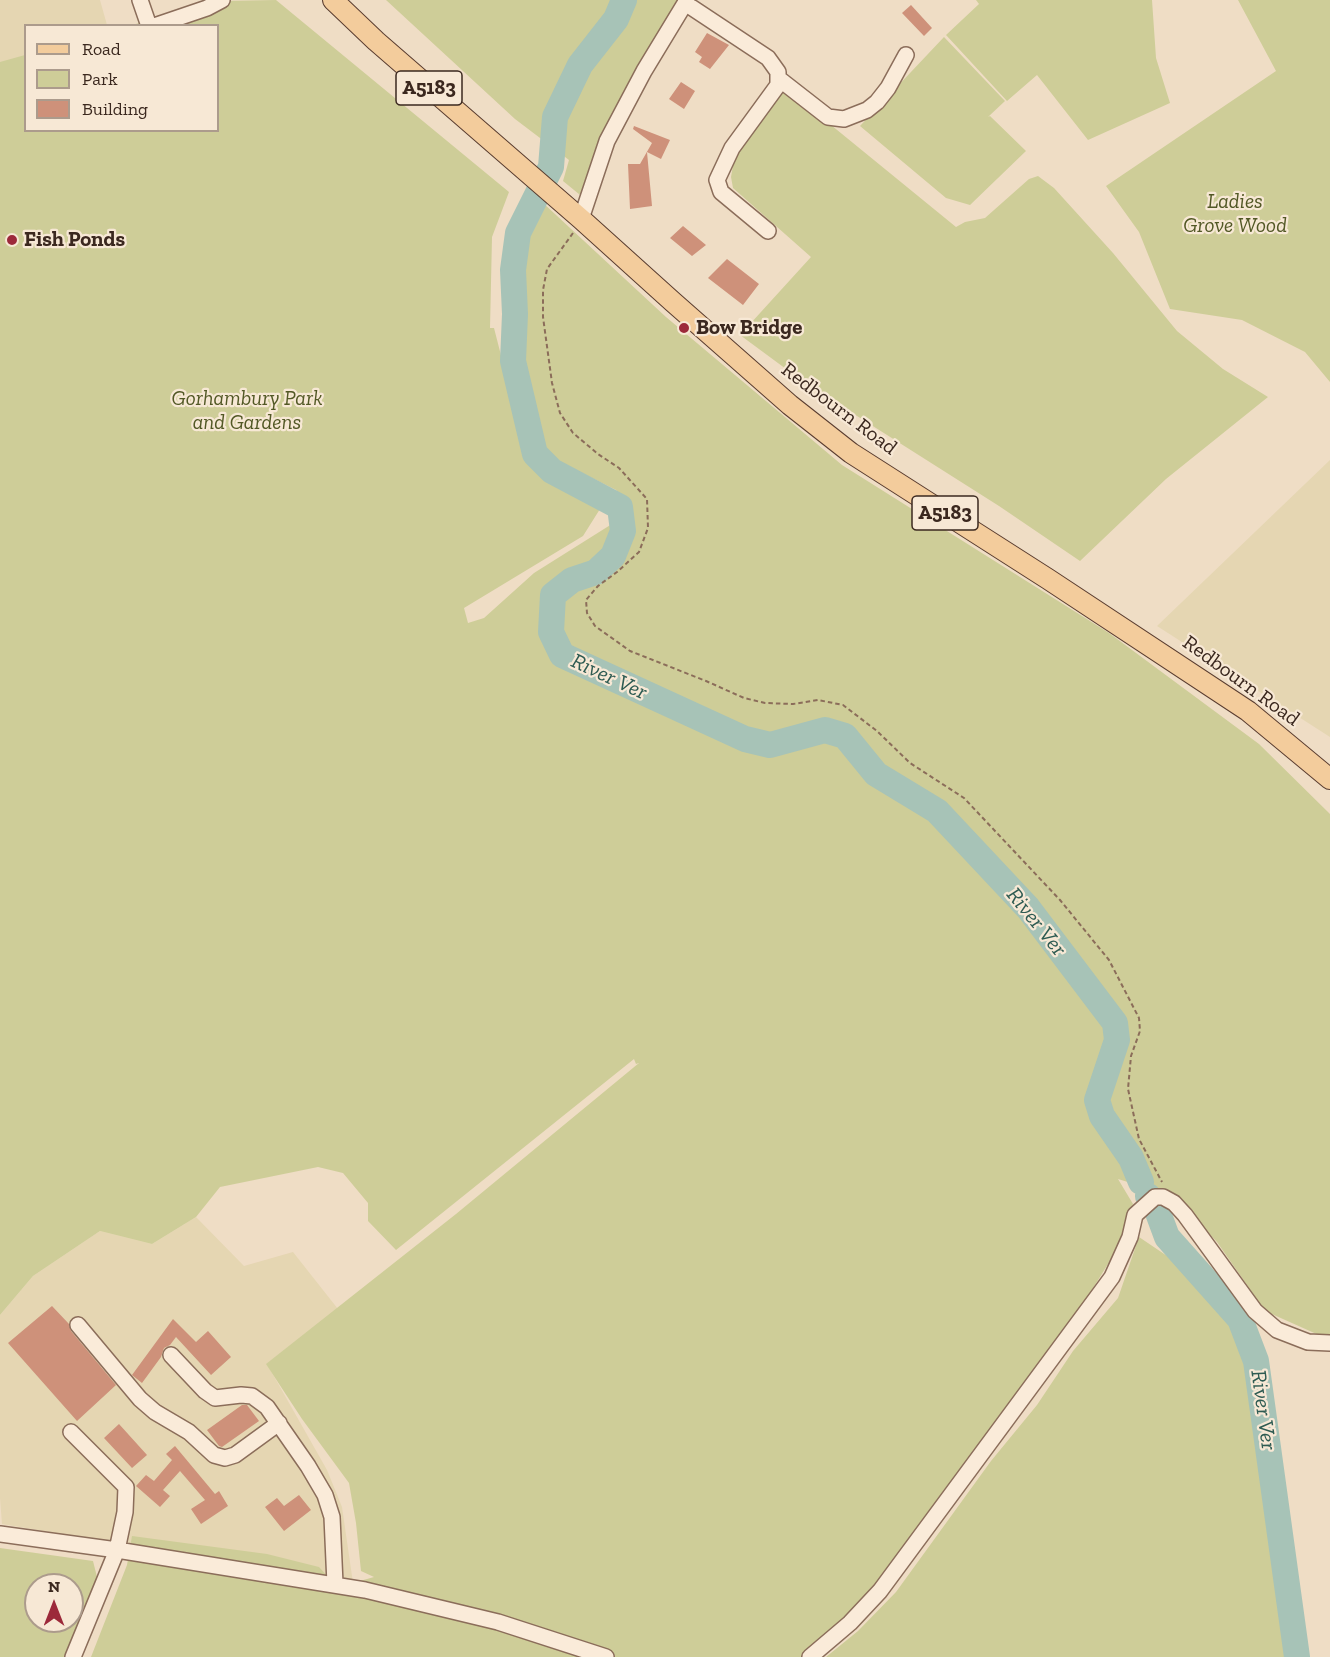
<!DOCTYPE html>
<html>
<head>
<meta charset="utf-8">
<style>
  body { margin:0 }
  #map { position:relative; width:1330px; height:1657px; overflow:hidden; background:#efddc5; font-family:"Zilla Slab",serif }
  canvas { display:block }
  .legend { position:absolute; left:24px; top:24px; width:195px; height:108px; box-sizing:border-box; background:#f7e8d5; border:2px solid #ac9b8c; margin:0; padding:8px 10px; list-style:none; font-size:18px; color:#3b281f }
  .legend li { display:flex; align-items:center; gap:12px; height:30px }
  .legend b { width:30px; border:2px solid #ac9b8c }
  .north { position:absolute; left:24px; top:1573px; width:60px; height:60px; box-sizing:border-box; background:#f7e8d5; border:2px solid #ac9b8c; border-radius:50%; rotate:0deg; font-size:16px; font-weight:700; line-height:24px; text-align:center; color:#3b281f }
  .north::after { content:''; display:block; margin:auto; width:21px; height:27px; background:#9c293a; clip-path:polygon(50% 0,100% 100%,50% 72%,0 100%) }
</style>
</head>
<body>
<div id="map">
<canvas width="1330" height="1657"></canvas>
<ul class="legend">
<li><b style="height:8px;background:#f3cc9c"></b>Road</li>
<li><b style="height:16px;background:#cecd98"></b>Park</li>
<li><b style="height:16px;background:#ce917a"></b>Building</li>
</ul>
<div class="north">N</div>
</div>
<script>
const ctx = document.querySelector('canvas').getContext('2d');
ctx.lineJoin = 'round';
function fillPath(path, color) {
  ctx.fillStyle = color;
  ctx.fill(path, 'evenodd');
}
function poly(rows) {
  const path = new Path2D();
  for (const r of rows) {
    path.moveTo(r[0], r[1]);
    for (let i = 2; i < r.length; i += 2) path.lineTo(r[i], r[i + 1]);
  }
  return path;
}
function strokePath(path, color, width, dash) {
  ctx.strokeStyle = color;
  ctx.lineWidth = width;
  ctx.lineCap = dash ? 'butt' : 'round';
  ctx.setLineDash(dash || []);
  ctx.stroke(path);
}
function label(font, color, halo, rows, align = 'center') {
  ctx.font = font + ' "Zilla Slab",serif';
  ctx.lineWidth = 4.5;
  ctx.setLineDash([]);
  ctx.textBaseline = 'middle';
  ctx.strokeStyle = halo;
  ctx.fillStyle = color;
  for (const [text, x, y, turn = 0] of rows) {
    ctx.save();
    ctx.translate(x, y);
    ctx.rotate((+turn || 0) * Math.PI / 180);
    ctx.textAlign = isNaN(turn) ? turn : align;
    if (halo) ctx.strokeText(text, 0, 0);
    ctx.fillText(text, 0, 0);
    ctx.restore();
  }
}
const farmland = poly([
  [0,0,100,0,107,25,26,26,25,65,0,75],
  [1330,460,1330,737,1157,626],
  [196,1217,244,1266,293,1252,338,1309,267,1364,327,1470,342,1507,353,1583,2,1524,0,1498,0,1315,33,1276,100,1231,152,1244]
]);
const green = poly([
  [276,0,509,192,492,237,490,328,494,328,526,453,553,482,600,509,583,536,464,608,468,623,484,618,534,573,631,512,616,490,544,454,517,355,523,238,542,202,666,317,842,465,1109,633,1259,744,1330,814,1330,1340,1265,1311,1217,1242,1173,1196,1118,1179,1133,1204,1116,1251,1069,1327,882,1585,802,1657,91,1657,127,1565,132,1536,267,1554,319,1567,330,1579,353,1583,374,1577,361,1571,356,1523,349,1483,302,1419,266,1364,456,1214,639,1063,636,1064,634,1059,396,1250,368,1221,368,1203,343,1173,318,1167,220,1187,196,1217,152,1244,100,1231,33,1276,0,1315,0,62,25,55,26,130,218,130,218,26,132,25,221,1],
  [386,0,679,0,585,199,563,181,569,160,515,119],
  [976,0,1152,0,1156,58,1170,103,1088,140,1037,75,1007,101,946,35,979,4],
  [1238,0,1330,0,1330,382,1305,352,1242,320,1170,309,1139,232,1106,186,1276,71],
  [944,37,1005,101,988,117,990,116,1026,151,970,205,946,198,860,126],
  [782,85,956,227,965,222,985,218,1029,179,1038,176,1054,188,1113,253,1177,331,1223,369,1268,397,1166,479,1080,561,999,506,805,383,740,335,811,257,733,188,731,177,735,154],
  [1139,1237,1179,1264,1233,1321,1244,1347,1272,1509,1268,1528,1285,1657,826,1657,858,1631,896,1592,991,1461,1037,1405,1073,1351,1118,1298],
  [0,1548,93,1561,98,1581,64,1657,0,1657],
  [36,1585,72,1585,72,1621,36,1621]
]);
const river = poly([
  [624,0,616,19,580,65,555,117,551,167,518,233,513,270,515,314,513,361,535,454,552,471,620,507,623,531,613,556,596,572,572,580,553,595,551,632,562,655,745,739,770,745,825,730,845,736,876,774,937,811,1028,908,1115,1023,1117,1040,1097,1100,1102,1116,1131,1158,1141,1182],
  [1148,1196,1157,1210,1167,1237,1240,1319,1256,1361,1297,1657]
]);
const building = poly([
  [911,5,932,28,924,36,902,13],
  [707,33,729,45,710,69,699,62,702,57,695,52],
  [681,82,695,91,684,109,669,99],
  [634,126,670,140,661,159,647,152,652,206,630,209,628,164,640,164,652,143,633,129],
  [683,226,706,245,692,256,670,238],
  [727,259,759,284,743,305,708,278],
  [52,1306,69,1324,71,1331,116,1385,77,1421,8,1343],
  [173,1319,196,1342,208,1331,231,1357,211,1375,176,1337,170,1345,164,1348,161,1357,142,1383,132,1375],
  [242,1405,247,1405,259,1421,222,1447,219,1446,207,1430],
  [119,1424,147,1455,132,1468,104,1438],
  [175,1446,215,1494,219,1491,228,1506,201,1524,191,1509,205,1500,180,1471,163,1490,170,1496,160,1507,136,1486,146,1475,154,1481,172,1460,166,1454],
  [299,1495,311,1510,284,1531,265,1507,277,1498,284,1506]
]);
const path = poly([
  [573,233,547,269,543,290,543,317,552,383,560,413,573,433,598,454,619,468,647,499,648,528,639,552,617,572,598,586,586,600,587,613,595,626,630,651,706,681,744,698,765,703,793,704,818,700,843,705,877,731,910,763,964,798,1060,900,1109,960,1139,1018,1140,1031,1131,1056,1128,1089,1139,1139,1162,1182]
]);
const minor = poly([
  [140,0,149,26],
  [685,3,768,58,778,72,778,85,732,148,717,180,721,192,768,231],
  [154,26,207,8,222,0],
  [778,78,828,117,844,119,867,110,877,102,888,88,906,55],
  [581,219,607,141,644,71,687,0],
  [78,1325,140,1399,155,1412,189,1432,214,1455,225,1458,235,1455,279,1423],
  [171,1355,205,1391,215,1398,241,1395,252,1396,267,1407,308,1466,325,1495,332,1517,335,1584],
  [71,1432,126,1487,125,1512,117,1550,73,1657],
  [0,1534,117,1550,365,1590,498,1622,606,1657],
  [810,1657,850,1623,880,1591,1112,1277,1130,1237,1135,1215,1155,1197,1163,1197,1174,1203,1185,1215,1255,1311,1277,1330,1308,1342,1330,1343]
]);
const major = poly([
  [333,0,376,41,581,219,673,302,790,405,851,453,1048,579,1248,711,1330,779]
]);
const markers = [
  [12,240,6,"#9c293a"],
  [684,328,6,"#9c293a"]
];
const shields = [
  [429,88,66],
  [945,513,66]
];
const shieldNames = [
  ["A5183",429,88],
  ["A5183",945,513]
];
const parkNames = [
  ["Ladies",1235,202],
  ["Grove Wood",1235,226],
  ["Gorhambury Park",247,399],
  ["and Gardens",247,423]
];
const poiNames = [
  ["Fish Ponds",24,240],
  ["Bow Bridge",696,328]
];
const streetNames = [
  ["Redbourn Road",839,409,37],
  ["Redbourn Road",1241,681,36]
];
const waterNames = [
  ["River Ver",609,677,25],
  ["River Ver",1036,922,51],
  ["River Ver",1263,1410,82]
];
fillPath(farmland, '#e5d6b2');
fillPath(green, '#cecd98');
strokePath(river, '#a7c3b7', 26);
fillPath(building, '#ce917a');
strokePath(minor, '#8b6d5a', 18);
strokePath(major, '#593c2f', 22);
strokePath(path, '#8b6d5a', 2, [4.5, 3]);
strokePath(minor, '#faebd9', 15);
strokePath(major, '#f3cc9c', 20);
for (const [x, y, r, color] of markers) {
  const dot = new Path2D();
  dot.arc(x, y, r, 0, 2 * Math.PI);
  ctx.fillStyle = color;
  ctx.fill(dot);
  strokePath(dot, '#f7e8d5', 2);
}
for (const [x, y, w] of shields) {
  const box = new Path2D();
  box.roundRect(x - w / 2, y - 17, w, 34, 4.5);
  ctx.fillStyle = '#f7e8d5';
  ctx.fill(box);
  strokePath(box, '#3b281f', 1.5);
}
label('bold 20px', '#3b281f', null, shieldNames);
label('italic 21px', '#525825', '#f7e8d5', parkNames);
label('bold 21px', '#3b281f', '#f7e8d5', poiNames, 'left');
label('21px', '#3b281f', '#f7e8d5', streetNames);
label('italic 22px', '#2e5b52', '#f7e8d5', waterNames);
</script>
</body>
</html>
